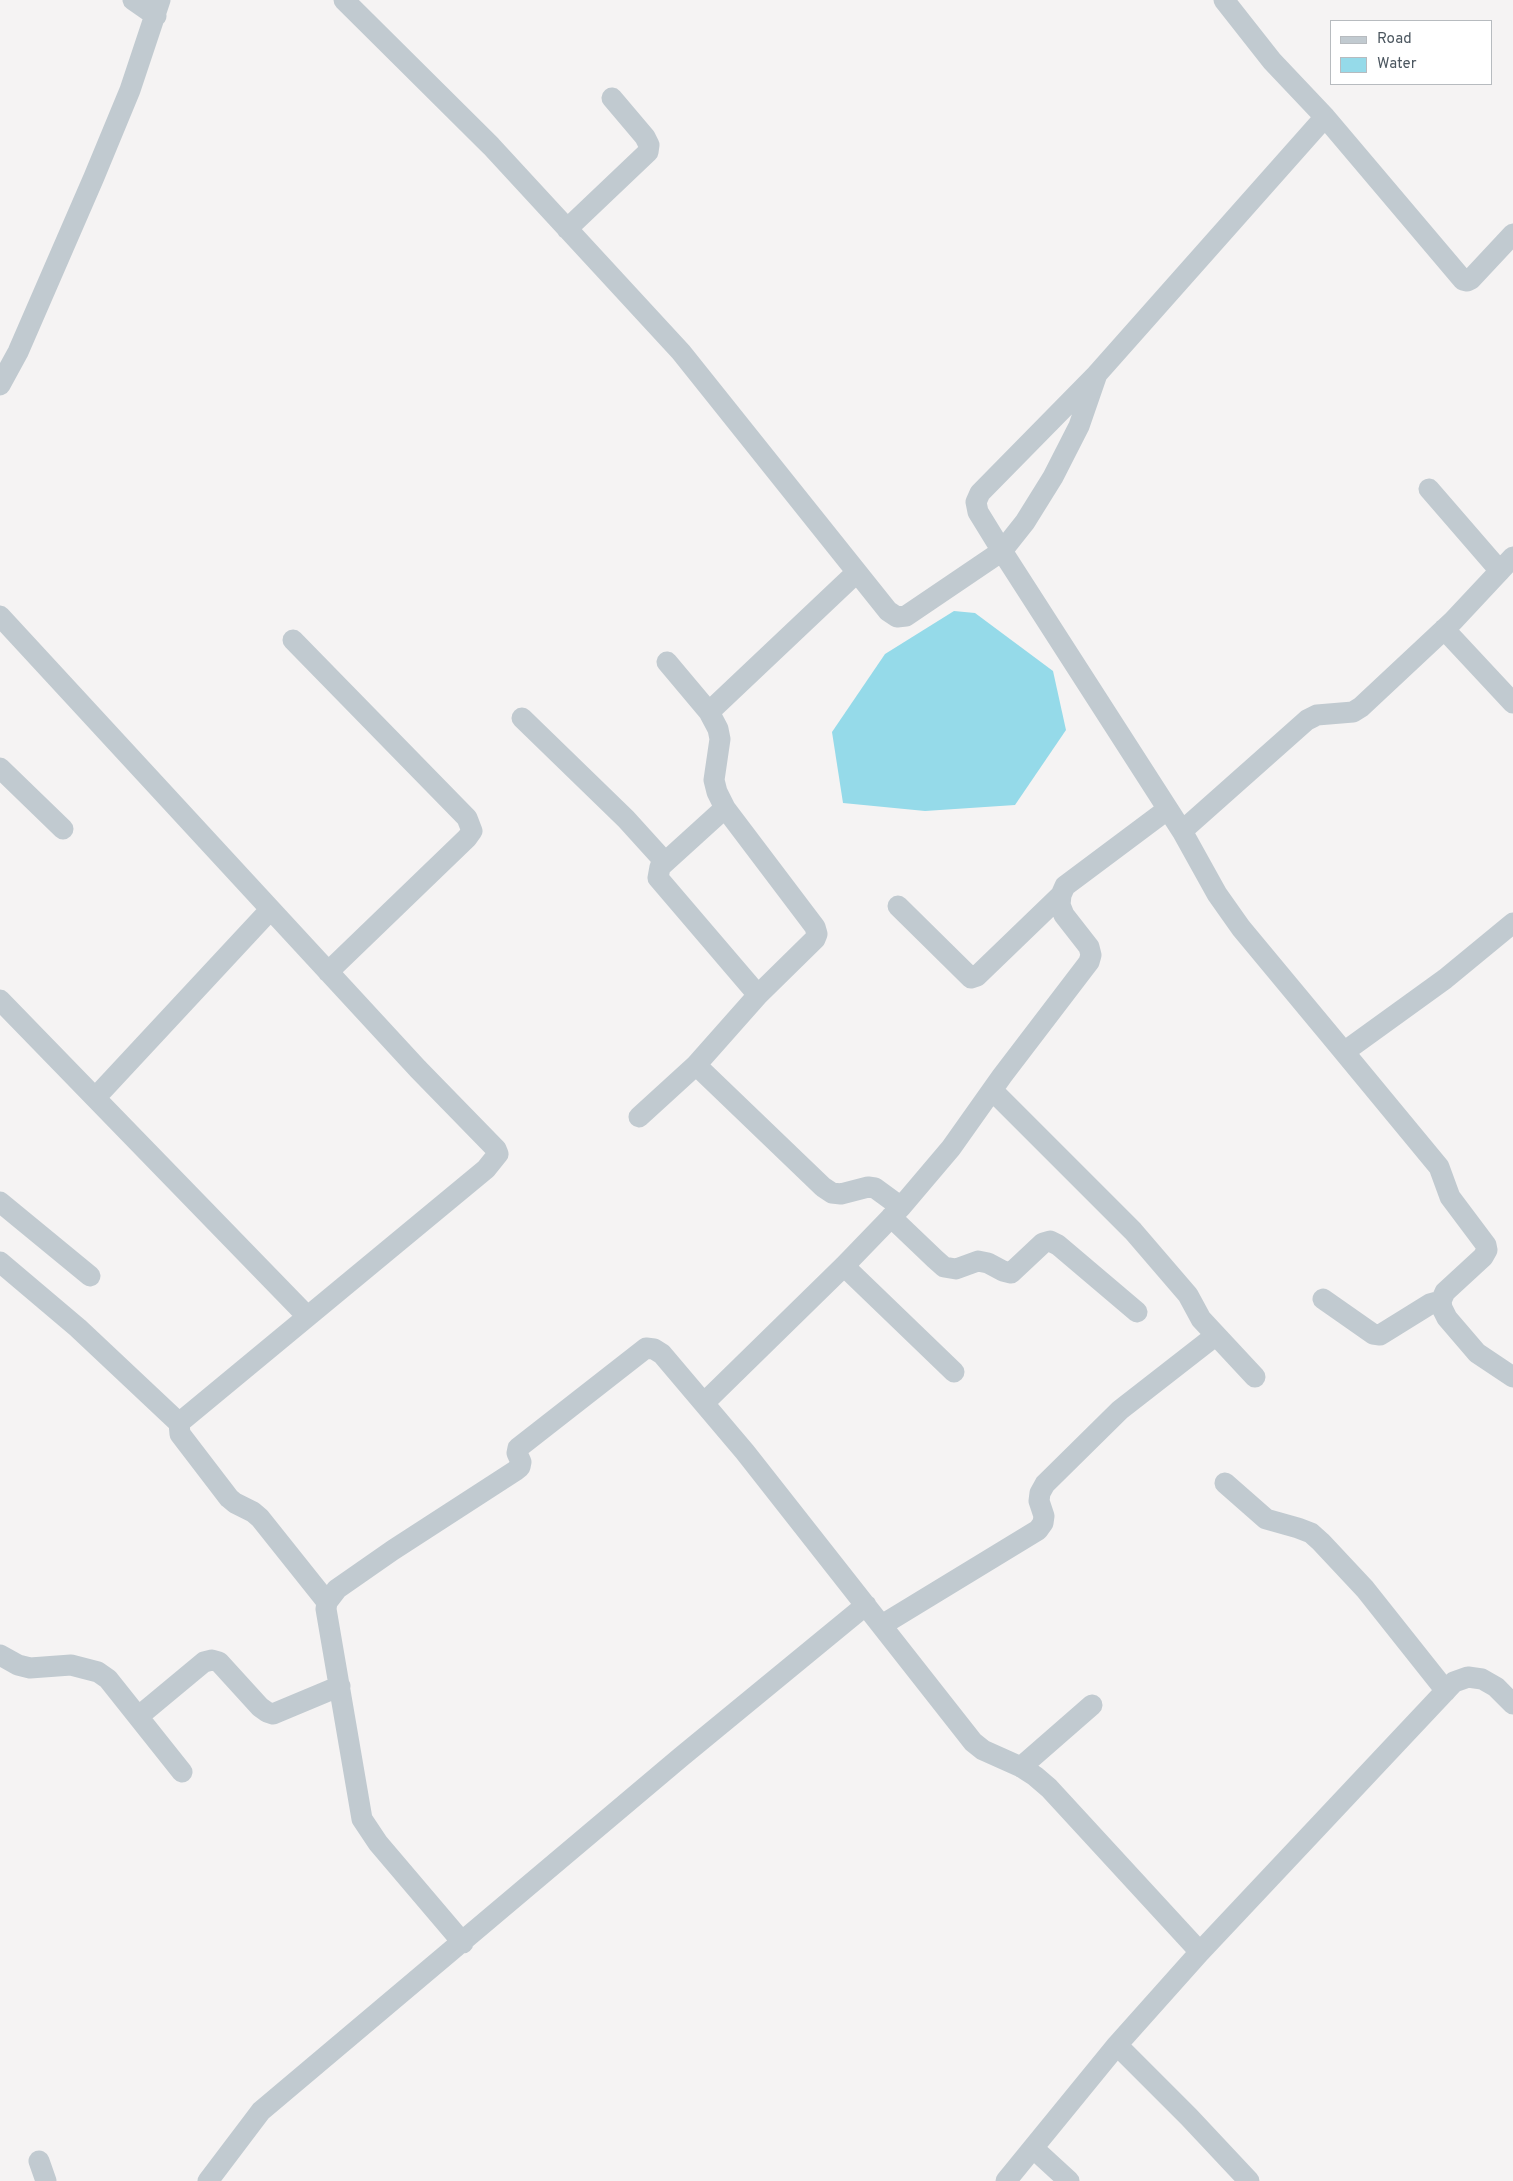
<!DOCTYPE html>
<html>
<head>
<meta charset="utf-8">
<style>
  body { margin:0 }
  #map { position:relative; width:1513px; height:2181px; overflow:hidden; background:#f5f3f3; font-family:Overpass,sans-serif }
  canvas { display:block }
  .legend { position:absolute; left:1330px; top:20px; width:162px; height:65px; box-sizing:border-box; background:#fff; border:1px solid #b7bbbf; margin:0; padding:6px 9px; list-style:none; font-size:15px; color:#4b565f }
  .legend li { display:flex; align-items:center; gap:10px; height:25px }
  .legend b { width:25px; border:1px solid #b7bbbf }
</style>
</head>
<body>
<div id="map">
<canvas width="1513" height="2181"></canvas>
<ul class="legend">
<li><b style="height:6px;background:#c1cad0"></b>Road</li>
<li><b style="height:14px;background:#95dae9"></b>Water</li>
</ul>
</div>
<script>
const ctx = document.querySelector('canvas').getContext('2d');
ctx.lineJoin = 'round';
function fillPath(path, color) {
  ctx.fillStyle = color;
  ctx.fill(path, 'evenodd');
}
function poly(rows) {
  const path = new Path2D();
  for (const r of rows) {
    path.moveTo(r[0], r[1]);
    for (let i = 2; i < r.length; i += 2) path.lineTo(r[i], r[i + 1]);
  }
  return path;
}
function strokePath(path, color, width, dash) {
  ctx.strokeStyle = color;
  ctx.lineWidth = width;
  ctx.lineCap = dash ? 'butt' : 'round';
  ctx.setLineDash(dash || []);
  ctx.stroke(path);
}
const water = poly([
  [954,611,975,613,1053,671,1066,730,1015,805,925,811,843,803,832,732,885,654]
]);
const minor = poly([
  [133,0,156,16],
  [344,0,491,146,681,352,888,611,897,617,906,616,1002,551,1182,831,1217,894,1241,928,1344,1052,1445,979,1513,923],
  [1224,0,1272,61,1325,117,1463,280,1467,281,1471,279,1513,234],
  [567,229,648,152,649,145,645,137,612,98],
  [1097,374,1079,426,1053,477,1025,522,1002,551,978,512,976,502,980,493,1097,374,1325,117],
  [0,385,18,352,94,177,130,90,160,0],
  [1429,489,1500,571],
  [0,616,418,1069,496,1149,498,1154,486,1169,179,1423],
  [1444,629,1513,703],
  [293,640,467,818,472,831,467,838,328,972],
  [709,712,856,573],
  [522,718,626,819,665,862],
  [0,768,63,829],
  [725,808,660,867,658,878,758,995],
  [1182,831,1307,720,1317,715,1353,712,1361,707,1453,621,1513,557],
  [898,906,971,978,977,976,1061,895],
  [0,1000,307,1316],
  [1344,1052,1439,1167,1450,1197,1486,1245,1487,1250,1483,1257,1445,1292,1441,1301,1442,1308,1447,1318,1477,1353,1513,1377],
  [696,1065,823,1187,832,1193,841,1194,868,1187,875,1188,901,1207],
  [992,1090,1133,1231,1188,1295,1201,1319,1255,1377],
  [96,1097,270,910],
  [639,1117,696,1065,758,995,815,939,817,934,815,927,725,808,717,792,714,780,720,739,718,729,709,712,667,662],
  [0,1202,90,1276],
  [891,1217,935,1259,944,1267,956,1269,978,1261,988,1263,1003,1271,1011,1273,1043,1243,1050,1241,1058,1245,1137,1312],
  [0,1262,78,1328,179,1423,180,1434,229,1498,235,1503,253,1512,260,1518,327,1602],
  [844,1266,954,1372],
  [1323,1299,1373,1334,1380,1335,1430,1304,1441,1301],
  [704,1403,844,1266,901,1207,951,1148,1002,1076,1089,962,1091,955,1089,947,1064,915,1060,905,1061,895,1065,886,1168,809],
  [1225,1483,1266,1519,1298,1528,1311,1533,1321,1542,1365,1589,1446,1691],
  [882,1625,1038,1530,1043,1523,1044,1516,1039,1501,1040,1493,1045,1484,1120,1410,1215,1336],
  [0,1655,18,1665,30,1668,71,1665,98,1672,108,1679,182,1772],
  [139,1716,204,1662,212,1660,219,1662,260,1707,267,1712,273,1714,340,1686],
  [1021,1767,1092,1705],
  [463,1943,378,1843,362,1819,326,1609,327,1602,337,1589,393,1550,515,1471,520,1467,521,1462,517,1453,518,1448,646,1348,654,1349,662,1354,745,1452,973,1742,983,1750,1021,1767,1035,1776,1049,1788,1200,1952],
  [1117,2045,1189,2117,1249,2181],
  [1033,2148,1069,2181],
  [39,2161,46,2181],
  [208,2181,261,2111,681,1757,866,1605],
  [1006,2181,1117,2045,1200,1952,1454,1682,1468,1677,1482,1679,1496,1687,1513,1704]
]);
fillPath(water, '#95dae9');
strokePath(minor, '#c1cad0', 21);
</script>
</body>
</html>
